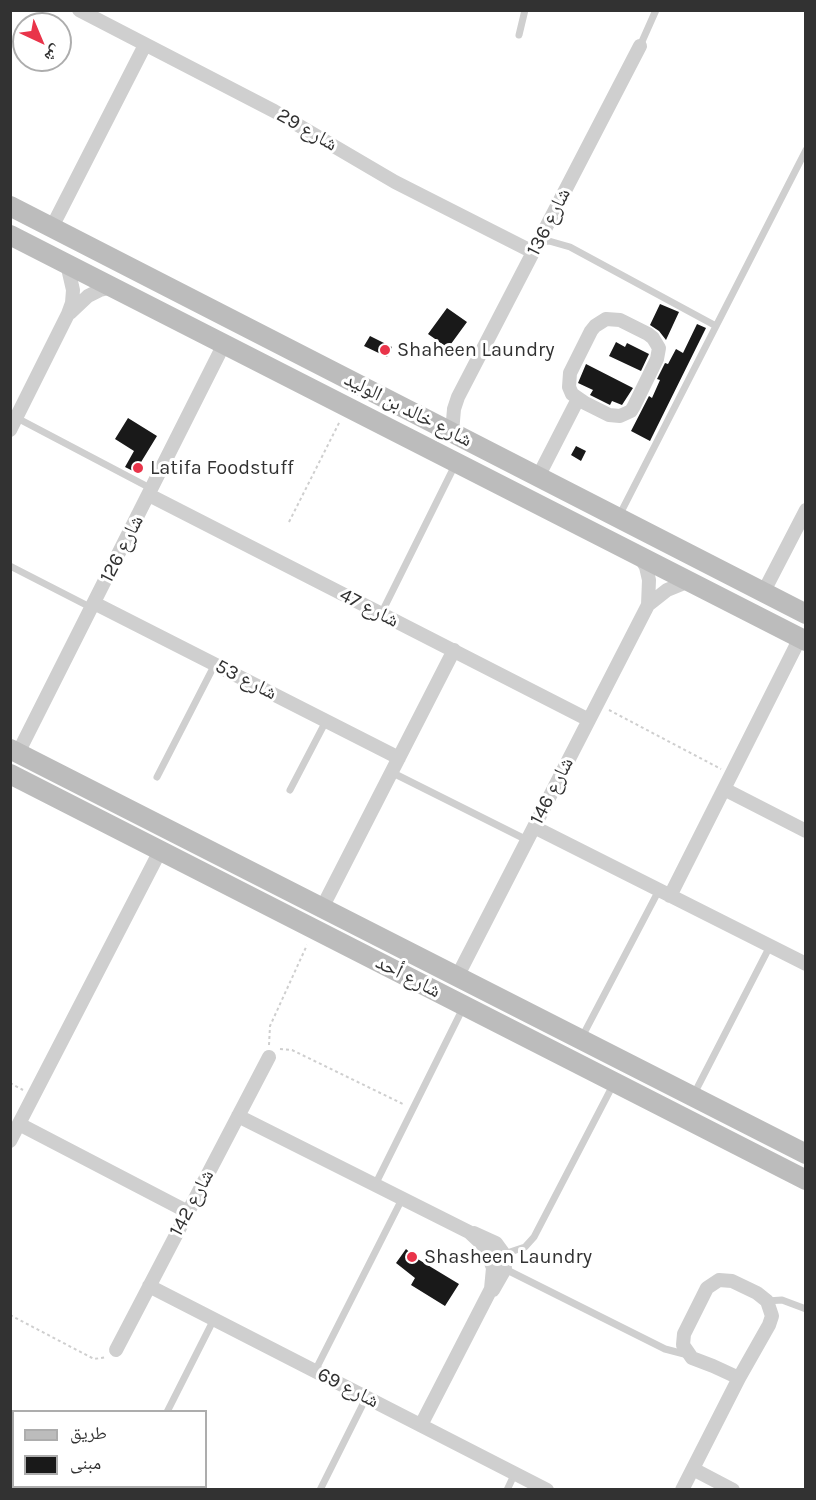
<!DOCTYPE html>
<html>
<head>
<meta charset="utf-8">
<style>
  body { margin:0 }
  #map { position:relative; width:816px; height:1500px; overflow:hidden; background:#fff; font-family:Karla,"Noto Naskh Arabic",sans-serif }
  canvas { display:block }
  .frame { position:absolute; inset:0; border:12px solid #323232; pointer-events:none }
  .legend { position:absolute; left:12px; top:1410px; width:195px; height:78px; box-sizing:border-box; background:#fff; border:2px solid #adadad; margin:0; padding:8px 10px; list-style:none; font-size:18px; color:#323232 }
  .legend li { display:flex; align-items:center; gap:12px; height:30px }
  .legend b { width:30px; border:2px solid #adadad }
  .north { position:absolute; left:12px; top:12px; width:60px; height:60px; box-sizing:border-box; background:#fff; border:2px solid #adadad; border-radius:50%; rotate:136deg; font-size:16px; font-weight:700; line-height:24px; text-align:center; color:#323232 }
  .north::after { content:''; display:block; margin:auto; width:21px; height:27px; background:#e9344a; clip-path:polygon(50% 0,100% 100%,50% 72%,0 100%) }
</style>
</head>
<body>
<div id="map">
<canvas width="816" height="1500"></canvas>
<div class="frame"></div>
<ul class="legend">
<li><b style="height:8px;background:#bcbcbc"></b>طريق</li>
<li><b style="height:16px;background:#191919"></b>مبنى</li>
</ul>
<div class="north">ش</div>
</div>
<script>
const ctx = document.querySelector('canvas').getContext('2d');
ctx.lineJoin = 'round';
function fillPath(path, color) {
  ctx.fillStyle = color;
  ctx.fill(path, 'evenodd');
}
function poly(rows) {
  const path = new Path2D();
  for (const r of rows) {
    path.moveTo(r[0], r[1]);
    for (let i = 2; i < r.length; i += 2) path.lineTo(r[i], r[i + 1]);
  }
  return path;
}
function strokePath(path, color, width, dash) {
  ctx.strokeStyle = color;
  ctx.lineWidth = width;
  ctx.lineCap = dash ? 'butt' : 'round';
  ctx.setLineDash(dash || []);
  ctx.stroke(path);
}
function label(font, color, halo, rows, align = 'center') {
  ctx.font = font + ' Karla,"Noto Naskh Arabic",sans-serif';
  ctx.lineWidth = 6;
  ctx.setLineDash([]);
  ctx.textBaseline = 'middle';
  ctx.strokeStyle = halo;
  ctx.fillStyle = color;
  for (const [text, x, y, turn = 0] of rows) {
    ctx.save();
    ctx.translate(x, y);
    ctx.rotate((+turn || 0) * Math.PI / 180);
    ctx.textAlign = isNaN(turn) ? turn : align;
    if (halo) ctx.strokeText(text, 0, 0);
    ctx.fillText(text, 0, 0);
    ctx.restore();
  }
}
const building = poly([
  [660,304,679,312,666,340,659,331,650,325],
  [447,308,467,322,448,348,428,334],
  [697,324,706,328,650,441,631,431,649,396,652,398,660,380,657,379,665,363,668,364,676,349,683,353],
  [370,336,392,347,387,357,364,346],
  [616,342,625,347,627,343,649,354,641,371,609,356],
  [586,364,633,388,622,405,612,401,610,405,590,395,593,390,578,383],
  [128,418,157,436,135,472,125,467,134,451,115,439],
  [576,446,586,451,581,461,571,455],
  [406,1249,416,1258,459,1284,445,1306,411,1285,415,1278,396,1263]
]);
const path = poly([
  [289,522,340,421],
  [609,710,721,769],
  [269,1045,270,1026,307,945],
  [280,1049,292,1050,405,1105],
  [10,1083,23,1090],
  [10,1315,94,1359,107,1357]
]);
const lane = poly([
  [519,35,525,10],
  [640,46,656,10],
  [538,242,549,241,570,247,716,326],
  [17,418,152,489],
  [619,516,806,150],
  [10,566,92,608],
  [381,614,455,465],
  [391,772,527,840],
  [157,777,215,664],
  [290,790,326,721],
  [582,1037,659,890],
  [694,1094,770,946],
  [375,1185,463,1008],
  [504,1254,525,1247,534,1237,613,1085],
  [505,1269,665,1349,688,1355],
  [767,1301,782,1300,806,1309],
  [315,1371,402,1199],
  [167,1412,214,1319],
  [127,1490,129,1486],
  [320,1490,366,1398],
  [507,1490,515,1473]
]);
const street = poly([
  [79,10,274,111,395,182,533,252],
  [52,227,145,45],
  [70,313,88,296,100,290,113,287],
  [606,319,620,320,648,334,653,338,659,348,657,359,634,406,631,411,620,416,609,415,585,403,572,394,569,387,570,373,591,331,595,326,606,319],
  [10,430,68,314,72,303,73,290,67,264],
  [452,433,454,409,458,397,640,46],
  [538,477,578,399],
  [149,495,589,720],
  [763,593,806,510],
  [94,603,399,758],
  [648,605,667,590,689,581],
  [18,753,224,344],
  [724,789,806,831],
  [534,827,806,964],
  [670,896,800,638],
  [322,908,454,650],
  [457,977,648,605,649,580,646,567,640,557],
  [238,1116,469,1232,485,1247,493,1268,491,1289,421,1425],
  [19,1124,188,1212],
  [10,1141,160,851],
  [474,1233,496,1243,504,1254,505,1269,493,1290],
  [149,1286,547,1490],
  [116,1350,269,1057],
  [693,1469,733,1490],
  [682,1490,739,1378,769,1325,772,1316,767,1301,757,1293,732,1281,719,1280,707,1288,684,1334,683,1345,692,1358,713,1366,739,1378]
]);
const secondary = poly([
  [10,206,806,614],
  [10,235,806,641],
  [10,749,806,1154],
  [10,774,806,1180],
  [10,1448,14,1449],
  [10,1475,14,1477],
  [33,1486,39,1490],
  [85,1486,91,1490]
]);
const markers = [
  [385,350,6,"#e9344a"],
  [138,468,6,"#e9344a"],
  [412,1257,6,"#e9344a"]
];
const streetNames = [
  ["شارع 29",307,130,30],
  ["شارع 136",549,222,-63],
  ["شارع خالد بن الوليد",408,410,27],
  ["شارع 126",122,549,-63],
  ["شارع 47",369,608,27],
  ["شارع 53",246,680,27],
  ["شارع 146",552,791,-63],
  ["شارع أحد",408,977,27],
  ["شارع 142",192,1203,-62],
  ["شارع 69",348,1388,27]
];
const poiNames = [
  ["Shaheen Laundry",397,350],
  ["Latifa Foodstuff",150,468],
  ["Shasheen Laundry",424,1257]
];
fillPath(building, '#191919');
strokePath(path, '#cfcfcf', 2, [3, 3]);
strokePath(lane, '#cfcfcf', 7);
strokePath(street, '#cfcfcf', 14);
strokePath(secondary, '#bcbcbc', 20);
for (const [x, y, r, color] of markers) {
  const dot = new Path2D();
  dot.arc(x, y, r, 0, 2 * Math.PI);
  ctx.fillStyle = color;
  ctx.fill(dot);
  strokePath(dot, '#fff', 2);
}
label('20px', '#323232', '#fff', streetNames);
label('20px', '#323232', '#fff', poiNames, 'left');
</script>
</body>
</html>
